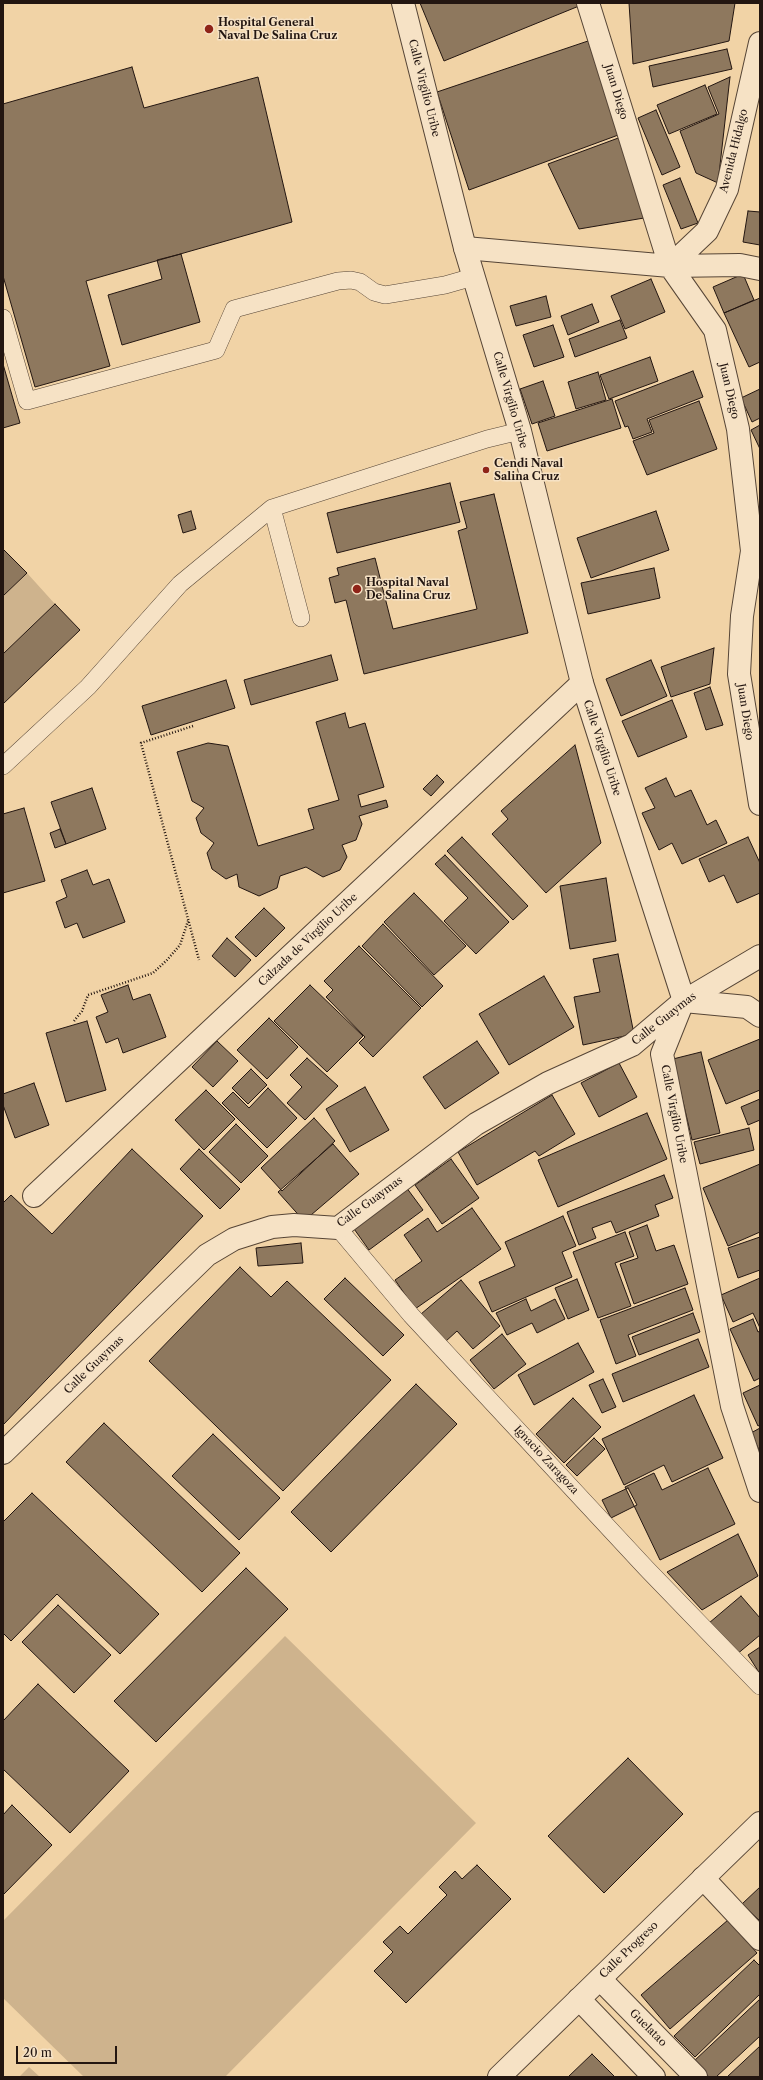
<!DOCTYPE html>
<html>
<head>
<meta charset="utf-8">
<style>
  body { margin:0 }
  #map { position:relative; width:763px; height:2080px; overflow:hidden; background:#f1d3a6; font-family:"Libre Caslon Text",serif }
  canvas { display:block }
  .frame { position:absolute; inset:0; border:4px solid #231611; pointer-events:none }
  .scale { position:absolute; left:16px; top:2046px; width:101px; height:18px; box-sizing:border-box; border:2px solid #231611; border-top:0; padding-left:5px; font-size:12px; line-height:14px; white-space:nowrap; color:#231611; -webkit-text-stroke:3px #f6e2c5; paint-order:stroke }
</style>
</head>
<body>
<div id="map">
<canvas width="763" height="2080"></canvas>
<div class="frame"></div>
<div class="scale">20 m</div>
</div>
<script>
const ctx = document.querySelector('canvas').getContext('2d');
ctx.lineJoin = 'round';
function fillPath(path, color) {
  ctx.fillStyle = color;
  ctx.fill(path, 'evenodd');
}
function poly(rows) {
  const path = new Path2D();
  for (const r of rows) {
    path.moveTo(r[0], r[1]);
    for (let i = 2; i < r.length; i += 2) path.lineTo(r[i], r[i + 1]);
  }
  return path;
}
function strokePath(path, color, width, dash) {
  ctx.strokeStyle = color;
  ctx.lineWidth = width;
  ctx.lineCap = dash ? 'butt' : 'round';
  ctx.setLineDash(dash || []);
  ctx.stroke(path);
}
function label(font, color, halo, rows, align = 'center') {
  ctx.font = font + ' "Libre Caslon Text",serif';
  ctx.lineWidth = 3;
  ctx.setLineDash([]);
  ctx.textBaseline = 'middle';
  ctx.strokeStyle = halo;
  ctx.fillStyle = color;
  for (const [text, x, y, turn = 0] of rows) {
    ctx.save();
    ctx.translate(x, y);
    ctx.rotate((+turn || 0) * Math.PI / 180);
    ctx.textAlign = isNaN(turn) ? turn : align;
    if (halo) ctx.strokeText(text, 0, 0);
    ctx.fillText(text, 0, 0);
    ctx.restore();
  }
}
const green = poly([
  [27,573,55,604,3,654,3,596],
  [285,1636,476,1823,225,2077,84,2077,3,1998,3,1921],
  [29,2067,40,2077,19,2077]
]);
const building = poly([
  [420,3,578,3,579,6,444,61,420,3],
  [629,3,735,3,729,41,633,64,629,3],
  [588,41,621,134,469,190,437,92,588,41],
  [727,49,732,69,653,87,649,66,727,49],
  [132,67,144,108,258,77,292,222,86,281,110,366,35,387,3,276,3,104,132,67],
  [730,77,718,183,696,173,680,131,719,114,708,87,730,77],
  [705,85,717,114,669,134,657,105,705,85],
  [656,110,680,167,662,175,638,118,656,110],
  [621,137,644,218,579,229,548,164,621,137],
  [680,178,698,223,681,229,663,185,680,178],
  [748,211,760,212,760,245,743,242,748,211],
  [181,254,200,322,122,345,108,295,162,279,157,260,181,254],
  [743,274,754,300,724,313,713,287,743,274],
  [651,279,665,312,625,329,611,296,651,279],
  [546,296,551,317,516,326,510,306,546,296],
  [760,298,760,362,749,367,724,313,760,298],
  [592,304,599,322,568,335,561,316,592,304],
  [620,320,627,338,575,357,569,339,620,320],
  [553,325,564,357,534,367,523,335,553,325],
  [650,357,658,381,609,399,600,375,650,357],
  [3,364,20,423,3,428,3,364],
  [693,371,703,397,647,419,652,432,633,439,628,426,625,427,615,401,693,371],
  [598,372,606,400,576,409,568,382,598,372],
  [543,381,555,416,532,424,520,389,543,381],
  [760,389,760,418,752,422,741,398,760,389],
  [612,399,621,428,547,451,538,423,612,399],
  [699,401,717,449,647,475,633,441,654,433,649,420,699,401],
  [760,425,760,449,751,430,760,425],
  [450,483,460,522,337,553,327,513,450,483],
  [494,494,528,633,364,674,346,600,335,603,329,578,339,575,337,568,375,558,393,629,477,609,458,531,467,528,460,502,494,494],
  [191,511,196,529,183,533,178,515,191,511],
  [656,511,669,550,591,578,577,538,656,511],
  [3,549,27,573,3,596,3,549],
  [654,568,660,598,588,614,581,583,654,568],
  [55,604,80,630,3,704,3,654,55,604],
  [714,648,710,684,671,697,661,667,714,648],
  [331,655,338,680,251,705,244,680,331,655],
  [651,660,667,696,621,716,606,679,651,660],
  [226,680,235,708,151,735,142,706,226,680],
  [710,687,723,725,706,730,694,693,710,687],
  [672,700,687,737,638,757,622,721,672,700],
  [345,713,349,728,365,723,384,787,358,795,361,807,386,800,388,807,359,816,362,824,356,840,342,845,347,857,340,870,323,877,306,867,280,876,277,888,259,896,239,887,237,874,226,879,212,869,207,853,214,843,201,833,196,818,204,808,192,801,177,752,208,743,228,746,258,846,314,829,308,809,339,800,316,722,345,713],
  [575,745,601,843,546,893,492,834,508,819,501,811,575,745],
  [437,775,444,782,431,796,423,789,437,775],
  [666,778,675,797,691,790,707,825,716,820,727,843,682,864,672,843,659,850,642,813,655,808,645,788,666,778],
  [92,788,106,829,66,844,51,802,92,788],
  [24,808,45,881,3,893,3,814,24,808],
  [60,829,66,844,55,848,50,833,60,829],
  [462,837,528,906,513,920,447,851,462,837],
  [748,837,760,863,760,893,737,903,724,875,709,882,699,859,748,837],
  [445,855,509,922,476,954,444,921,468,898,435,864,445,855],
  [87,870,93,885,109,879,125,922,83,938,77,923,65,928,56,902,67,897,61,880,87,870],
  [606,878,616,941,570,949,560,886,606,878],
  [414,893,466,946,434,975,384,922,414,893],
  [264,908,285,928,256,957,235,937,264,908],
  [383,924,443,986,422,1007,362,946,383,924],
  [227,938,251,960,235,977,212,956,227,938],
  [359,946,421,1008,373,1057,359,1043,365,1037,326,997,333,990,324,981,359,946],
  [618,954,634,1034,583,1045,574,997,600,992,593,959,618,954],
  [544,976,574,1027,509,1065,479,1014,544,976],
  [128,985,133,1000,150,994,166,1037,123,1053,118,1038,106,1043,96,1017,108,1012,101,995,128,985],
  [310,985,363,1036,327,1072,274,1021,310,985],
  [269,1018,298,1047,267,1079,237,1050,269,1018],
  [87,1021,106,1090,66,1102,46,1033,87,1021],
  [760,1039,760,1090,726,1104,708,1060,760,1039],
  [217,1041,238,1061,213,1087,192,1067,217,1041],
  [477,1041,499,1073,445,1109,423,1077,477,1041],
  [701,1052,720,1133,692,1140,673,1059,701,1052],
  [307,1058,338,1086,305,1120,287,1103,302,1087,290,1075,307,1058],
  [619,1063,637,1097,599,1117,581,1083,619,1063],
  [251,1069,267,1085,248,1104,232,1088,251,1069],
  [34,1083,49,1125,15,1138,3,1105,3,1094,34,1083],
  [365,1087,389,1130,350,1152,326,1109,365,1087],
  [268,1088,297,1118,267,1148,222,1103,233,1092,249,1108,268,1088],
  [206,1090,235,1119,204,1150,175,1120,206,1090],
  [552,1095,575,1134,539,1156,535,1151,477,1185,458,1152,552,1095],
  [760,1099,760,1120,748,1125,741,1107,760,1099],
  [647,1113,667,1159,558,1207,538,1160,647,1113],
  [314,1118,335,1141,282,1191,261,1168,314,1118],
  [236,1124,268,1156,241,1183,209,1152,236,1124],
  [749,1128,754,1150,700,1164,694,1142,749,1128],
  [333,1144,359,1174,304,1221,278,1192,333,1144],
  [132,1149,203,1216,3,1425,3,1203,11,1195,52,1234,132,1149],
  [199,1149,240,1189,220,1209,180,1169,199,1149],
  [451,1159,479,1198,442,1224,415,1185,451,1159],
  [760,1164,760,1232,728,1246,703,1188,760,1164],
  [664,1175,673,1198,655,1205,659,1216,616,1233,611,1221,592,1228,596,1238,579,1245,567,1212,664,1175],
  [406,1187,423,1210,369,1250,352,1226,406,1187],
  [472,1208,501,1249,415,1309,395,1280,422,1261,404,1235,428,1218,437,1232,472,1208],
  [563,1216,576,1246,562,1252,572,1277,492,1312,479,1282,515,1266,505,1242,563,1216],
  [647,1225,656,1251,674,1245,688,1284,634,1304,620,1264,638,1258,629,1232,647,1225],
  [625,1232,634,1256,615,1263,631,1306,598,1318,573,1252,625,1232],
  [760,1237,760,1270,738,1278,728,1248,760,1237],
  [301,1243,303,1263,258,1266,256,1248,301,1243],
  [240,1267,271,1297,287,1281,391,1380,283,1491,149,1361,240,1267],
  [345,1278,404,1335,383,1356,324,1299,345,1278],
  [760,1278,760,1328,753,1313,733,1322,721,1295,760,1278],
  [577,1279,589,1310,568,1319,555,1288,577,1279],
  [461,1280,500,1326,473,1349,457,1331,445,1342,421,1314,461,1280],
  [685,1288,693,1310,628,1335,636,1356,616,1364,600,1320,685,1288],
  [526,1299,531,1311,555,1299,565,1319,537,1333,532,1323,507,1335,496,1313,526,1299],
  [693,1313,700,1332,639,1355,632,1337,693,1313],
  [753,1319,758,1332,760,1331,760,1378,754,1381,730,1329,753,1319],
  [502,1334,526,1364,494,1389,470,1360,502,1334],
  [698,1339,709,1367,623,1402,612,1374,698,1339],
  [578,1343,594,1372,534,1405,518,1375,578,1343],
  [603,1379,616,1407,602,1413,589,1385,603,1379],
  [416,1384,457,1424,331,1552,291,1512,416,1384],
  [760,1385,760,1425,758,1426,743,1393,760,1385],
  [694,1395,723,1458,672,1482,664,1465,624,1485,602,1439,694,1395],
  [573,1398,601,1427,564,1463,536,1434,573,1398],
  [104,1423,240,1553,202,1592,66,1462,104,1423],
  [760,1428,760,1452,751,1433,760,1428],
  [213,1434,280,1498,239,1540,172,1476,213,1434],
  [594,1438,605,1449,577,1476,566,1465,594,1438],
  [708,1468,735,1524,660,1560,625,1487,654,1473,662,1490,708,1468],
  [628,1488,637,1505,611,1518,602,1500,628,1488],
  [32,1493,159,1614,120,1654,57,1594,11,1641,3,1633,3,1522,32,1493],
  [738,1534,758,1576,702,1610,667,1572,738,1534],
  [246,1568,288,1609,156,1742,114,1701,246,1568],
  [741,1596,760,1618,760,1635,736,1655,709,1623,741,1596],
  [58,1605,111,1655,74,1693,22,1642,58,1605],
  [760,1647,760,1674,748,1655,760,1647],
  [38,1684,129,1771,70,1833,3,1769,3,1721,38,1684],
  [628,1758,683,1814,604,1893,548,1836,628,1758],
  [12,1805,52,1845,3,1895,3,1815,12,1805],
  [477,1865,511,1899,406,2003,374,1971,393,1952,383,1942,400,1926,408,1934,447,1895,439,1887,455,1871,462,1879,477,1865],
  [760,1887,760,1921,742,1904,760,1887],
  [728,1920,757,1953,670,2029,641,1995,728,1920],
  [754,1960,760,1966,760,1994,695,2057,674,2036,754,1960],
  [760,1999,760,2036,716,2077,709,2077,694,2061,760,1999],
  [760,2046,760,2077,727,2077,760,2046],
  [592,2054,615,2077,568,2077,592,2054]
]);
const path = poly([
  [193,726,141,743,199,960],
  [74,1021,82,1011,88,995,153,973,167,960,180,945,188,921]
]);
const service = poly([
  [3,318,27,401,216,350,234,309,338,281,351,280,360,282,374,292,385,295,445,285,473,277],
  [301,618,272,508,487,439,520,431],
  [3,766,88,687,180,584,272,508],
  [338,1228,411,1315,646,1568,760,1686]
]);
const minor = poly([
  [588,3,670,266,715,330,738,429,752,551,742,616,739,674,760,804],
  [465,248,670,266,740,265,760,269],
  [670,266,707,231,727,189,760,43],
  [682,1004,662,1054,732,1406,760,1491],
  [34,1196,582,683],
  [3,1453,207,1255,234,1239,272,1227,294,1225,338,1228,476,1124,548,1083,632,1045,684,1001,760,956],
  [703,1878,760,1939],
  [600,1979,696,2077],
  [579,1999,654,2077]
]);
const tertiary = poly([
  [403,3,465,248,520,431,582,683,684,1001,747,1007,760,1016],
  [499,2077,760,1823]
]);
const markers = [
  [209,29,5,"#8f2418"],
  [486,470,4,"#8f2418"],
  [357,589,5,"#8f2418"]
];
const poiNames = [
  ["Hospital General",218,23],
  ["Naval De Salina Cruz",218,36],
  ["Cendi Naval",494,464],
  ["Salina Cruz",494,477],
  ["Hospital Naval",366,583],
  ["De Salina Cruz",366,596]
];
const streetNames = [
  ["Calle Virgilio Uribe",424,88,76],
  ["Juan Diego",616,92,73],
  ["Avenida Hidalgo",734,151,-76],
  ["Juan Diego",729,391,77],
  ["Calle Virgilio Uribe",510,400,74],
  ["Juan Diego",745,712,81],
  ["Calle Virgilio Uribe",602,748,72],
  ["Calzada de Virgilio Uribe",308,940,-43],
  ["Calle Guaymas",664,1019,-38],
  ["Calle Virgilio Uribe",674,1114,79],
  ["Calle Guaymas",370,1202,-36],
  ["Calle Guaymas",94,1365,-44],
  ["Ignacio Zaragoza",546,1460,47],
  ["Calle Progreso",629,1950,-44],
  ["Guelatao",648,2028,45]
];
fillPath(green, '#ceb38d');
fillPath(building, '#8e785e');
strokePath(building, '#231611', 1);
strokePath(service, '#564536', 18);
strokePath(minor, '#564536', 24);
strokePath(tertiary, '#564536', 24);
strokePath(path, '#231611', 2.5, [1, 2]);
strokePath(service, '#f6e2c5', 17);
strokePath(minor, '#f6e2c5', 22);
strokePath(tertiary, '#f6e2c5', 22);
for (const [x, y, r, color] of markers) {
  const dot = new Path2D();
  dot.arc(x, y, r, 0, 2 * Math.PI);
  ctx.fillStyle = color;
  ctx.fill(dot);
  strokePath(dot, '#f6e2c5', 1.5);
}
label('bold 11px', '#231611', '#f6e2c5', poiNames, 'left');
label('11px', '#231611', '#f6e2c5', streetNames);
</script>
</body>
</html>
